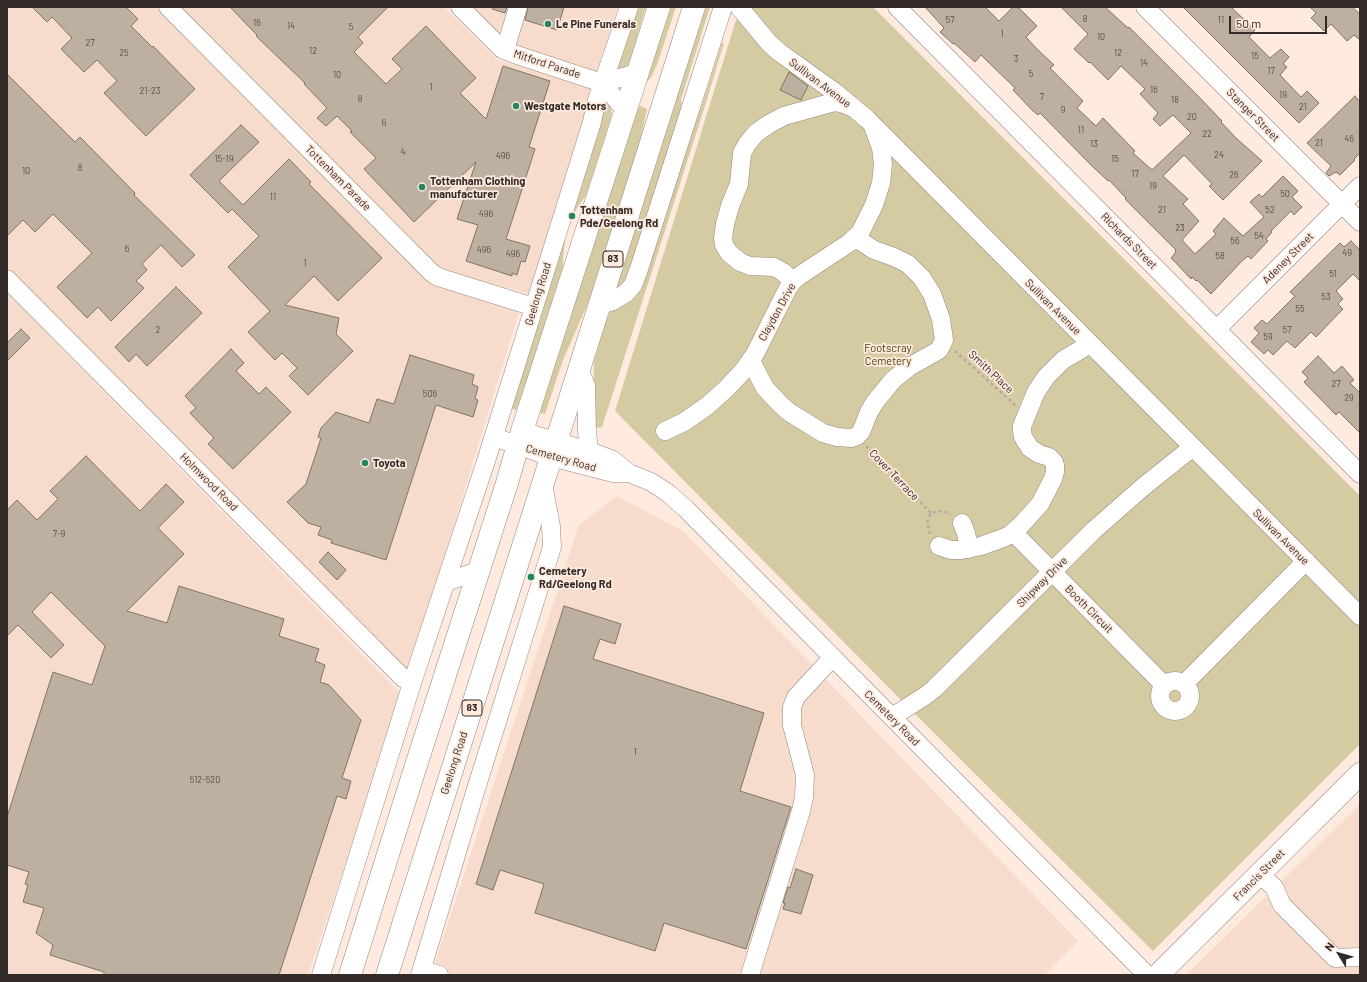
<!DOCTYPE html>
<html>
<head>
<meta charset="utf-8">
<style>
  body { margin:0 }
  #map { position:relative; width:1367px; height:982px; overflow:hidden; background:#feeadf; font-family:Barlow,sans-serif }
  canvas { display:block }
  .frame { position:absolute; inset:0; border:8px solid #332b27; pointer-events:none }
  .north { position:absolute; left:1319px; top:934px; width:40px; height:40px; -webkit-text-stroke:3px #feeadf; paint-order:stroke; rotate:307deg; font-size:11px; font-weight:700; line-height:16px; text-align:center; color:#332b27 }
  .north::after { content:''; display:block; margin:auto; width:14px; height:18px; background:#332b27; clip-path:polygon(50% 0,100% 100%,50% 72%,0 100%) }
  .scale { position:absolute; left:1229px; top:16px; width:98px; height:18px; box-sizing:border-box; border:2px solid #332b27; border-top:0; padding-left:5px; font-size:12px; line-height:14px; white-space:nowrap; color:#332b27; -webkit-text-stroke:3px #feeadf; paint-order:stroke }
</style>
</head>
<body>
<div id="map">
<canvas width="1367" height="982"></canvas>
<div class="frame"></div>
<div class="north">N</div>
<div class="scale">50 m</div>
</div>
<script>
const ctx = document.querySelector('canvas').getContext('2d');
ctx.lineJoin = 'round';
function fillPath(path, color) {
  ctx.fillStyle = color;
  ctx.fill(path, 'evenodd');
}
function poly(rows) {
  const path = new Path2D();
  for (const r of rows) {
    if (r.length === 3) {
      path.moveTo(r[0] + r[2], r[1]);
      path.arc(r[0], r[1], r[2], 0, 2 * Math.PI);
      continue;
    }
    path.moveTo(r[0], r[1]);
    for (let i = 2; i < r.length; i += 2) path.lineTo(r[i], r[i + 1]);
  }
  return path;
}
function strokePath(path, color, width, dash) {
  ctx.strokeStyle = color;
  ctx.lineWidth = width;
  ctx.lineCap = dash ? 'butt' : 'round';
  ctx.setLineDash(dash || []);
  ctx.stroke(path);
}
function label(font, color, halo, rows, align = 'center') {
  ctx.font = font + ' Barlow,sans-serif';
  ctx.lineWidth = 3.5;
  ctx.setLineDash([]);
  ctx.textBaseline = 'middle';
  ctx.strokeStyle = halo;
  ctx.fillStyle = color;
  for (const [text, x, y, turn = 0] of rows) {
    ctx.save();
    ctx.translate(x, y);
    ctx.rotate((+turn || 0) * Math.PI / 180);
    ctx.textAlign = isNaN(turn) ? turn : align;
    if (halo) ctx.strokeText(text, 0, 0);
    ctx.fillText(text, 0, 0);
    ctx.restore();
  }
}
const built = poly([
  [7,7,157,7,429,283,519,312,408,674,7,271],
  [176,7,444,7,498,60,598,89,530,294,435,268],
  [471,7,618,7,597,73,503,41],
  [7,293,402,695,308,975,7,975],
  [617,496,683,531,1078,941,1044,975,431,975,579,525],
  [1360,804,1360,975,1186,975]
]);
const green = poly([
  [637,7,646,7,630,61,626,69,618,70,621,56],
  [671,7,676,7,658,62,652,76,649,80,646,82],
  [706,7,710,7,683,93,681,99,682,110,629,278,616,290],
  [748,7,873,7,1360,496,1360,744,1153,951,908,707,615,411,736,20,739,20],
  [722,43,724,43,704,109,602,427,593,428,594,362,605,324,610,312,614,308,699,110,701,108],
  [603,97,609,103,612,114,604,140,586,195,573,214,568,213],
  [641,106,647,109,640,141,588,303,563,360,545,414,540,413,542,406,637,108],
  [560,241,565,242,563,257,563,267,528,377,516,410,511,408]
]);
const building = poly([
  [32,7,126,7,138,19,131,26,152,47,153,46,195,89,146,136,104,93,117,81,97,60,84,72,61,49,72,38,52,17,47,22,32,7],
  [230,7,388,7,358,37,363,43,354,52,386,84,402,69,392,59,426,26,476,78,460,93,486,119,503,66,550,81,529,147,535,149,506,239,530,246,525,262,521,261,517,275,512,273,512,276,466,261,478,225,457,219,476,162,414,222,364,169,376,158,350,132,352,131,337,116,326,126,317,118,327,108,304,84,305,83,256,36,257,35,230,7],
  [493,7,507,7,505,13,492,9,493,7],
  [528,7,564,7,557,30,525,20,528,7],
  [925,7,985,7,999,21,1013,7,1019,8,1037,26,1026,37,1036,48,1054,65,1050,68,1083,101,1077,108,1096,126,1103,118,1135,151,1133,153,1152,170,1191,133,1173,115,1160,126,1153,119,1158,113,1140,94,1145,89,1121,66,1108,80,1090,62,1089,63,1074,49,1088,34,1061,7,1105,7,1128,28,1129,27,1198,96,1222,121,1221,122,1236,138,1262,161,1223,200,1209,186,1212,184,1184,155,1163,176,1188,199,1183,204,1199,221,1182,240,1195,254,1216,234,1213,231,1224,218,1243,236,1264,217,1250,202,1259,194,1262,197,1283,176,1298,191,1292,197,1302,207,1294,215,1291,211,1271,231,1272,232,1266,239,1268,241,1251,259,1248,256,1241,262,1211,294,1197,280,1196,281,1192,277,1191,279,1175,262,1171,258,1176,252,1175,251,1176,250,1125,199,1126,198,1109,180,1108,181,1091,165,1040,113,1038,115,1032,110,1013,90,1015,88,981,55,975,62,954,43,953,44,940,32,944,28,925,7],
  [1183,7,1231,7,1255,30,1249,37,1270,58,1281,49,1289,57,1283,64,1287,67,1280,75,1301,97,1307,91,1319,103,1299,123,1183,7],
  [1310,7,1352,7,1360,14,1360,40,1354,35,1347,41,1331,24,1324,31,1311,18,1316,13,1310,7],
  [789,72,808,86,801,100,780,90,789,72],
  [7,74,75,142,80,137,135,193,134,195,195,255,182,267,161,245,142,264,147,270,136,281,144,288,111,321,98,307,87,318,57,287,92,253,53,214,35,232,23,220,7,236,7,74],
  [1355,96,1360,102,1360,153,1354,159,1355,160,1340,175,1336,172,1329,176,1326,173,1331,166,1307,143,1355,96],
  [241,125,259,142,219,181,243,205,289,159,311,182,309,184,382,258,338,301,314,276,285,305,339,318,336,334,353,351,308,395,289,376,297,368,282,353,275,360,248,332,270,311,228,267,259,236,232,209,228,213,190,175,241,125],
  [1351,241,1360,250,1360,281,1353,274,1336,291,1343,299,1338,304,1343,309,1316,337,1311,332,1295,348,1287,341,1273,355,1268,350,1264,354,1251,342,1259,333,1254,328,1262,320,1267,324,1295,296,1290,292,1340,243,1344,247,1351,241],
  [176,287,202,313,147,366,136,354,129,362,115,347,176,287],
  [21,329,30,338,7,361,7,343,21,329],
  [231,349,244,363,236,371,259,394,266,387,291,412,233,469,208,444,214,438,190,413,196,408,185,396,231,349],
  [410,355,474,375,472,384,478,387,475,399,478,400,473,417,436,405,386,560,331,543,332,540,318,535,321,527,308,523,287,502,306,484,321,438,318,437,321,428,336,412,369,423,377,399,394,404,410,355],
  [1318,356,1334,373,1342,366,1354,380,1350,383,1360,393,1360,433,1339,412,1336,415,1304,382,1308,378,1302,372,1318,356],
  [86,456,140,511,166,484,184,502,158,528,184,554,127,611,167,623,179,586,284,619,279,636,319,649,315,661,325,665,320,682,329,685,361,720,342,778,351,781,346,799,337,796,279,975,104,975,104,972,50,955,53,945,36,933,44,908,23,902,28,885,25,884,29,872,7,865,7,817,53,672,92,685,105,646,51,592,32,612,64,645,51,658,18,625,7,636,7,510,17,500,37,520,58,499,50,491,86,456],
  [328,552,346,570,337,580,319,562,328,552],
  [564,606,621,624,615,644,600,639,593,659,764,713,740,791,791,807,746,949,664,923,655,951,535,913,544,884,500,870,493,890,476,884,564,606],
  [796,869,813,875,801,914,783,909,785,903,783,903,788,887,790,888,796,869]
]);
const path = poly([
  [955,351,1015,405],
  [866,446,931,513],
  [930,534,927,522,931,513,942,511,951,514]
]);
const minor = poly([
  [168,7,432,273,438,277,534,307],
  [460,7,502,49,514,54,602,83,625,110],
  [739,7,769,43,779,52,836,93,867,119,1180,434,1360,616],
  [897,7,1360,474],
  [1145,7,1360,222],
  [505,50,518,7],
  [602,83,637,73],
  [7,279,403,678,412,683],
  [793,281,783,272,774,267,750,266,740,262,729,253,724,245,723,238,725,224,730,206,739,184,742,153,747,144,756,133,769,124,784,116,834,102,841,103,851,107],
  [599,305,613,301,626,293,633,285,639,269,723,7],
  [1217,329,1360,186],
  [751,361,765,388,780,404,789,412,823,433,837,437,852,438,857,436,861,432,869,412,875,402,893,380,909,367,939,350,944,340,941,319,932,294,922,278,908,264,894,257,874,250,856,238],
  [579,369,586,386,587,431,589,451],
  [522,431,589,451,613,460,629,473,651,482,668,493,686,509,1147,975],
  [665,431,684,422,707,406,726,389,743,371,755,354,788,288,793,281,802,274,849,243,860,233,874,205,881,183,883,164,881,148,874,129],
  [494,437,551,457,613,473,629,473],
  [962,523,966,533,969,549],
  [1013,532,1164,685],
  [939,546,951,550,961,550,981,546,1003,538,1010,535,1021,525,1040,504,1053,479,1055,472,1055,465,1054,462,1049,457,1039,454,1030,448,1023,437,1022,431,1022,426,1036,392,1046,377,1063,360,1090,344],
  [446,582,478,571],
  [1175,696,15],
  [1184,684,1306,561],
  [892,717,925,696,934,689,1094,530,1143,487,1193,447],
  [1259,874,1274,887,1282,905,1335,958,1360,957],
  [422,970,439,975],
  [321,975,412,683,486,461,592,122,596,103,629,7],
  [420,975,476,789,552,547,551,526,543,484],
  [750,975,801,811,804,797,805,775,792,725,792,707,796,697,832,658]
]);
const major = poly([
  [1158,975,1360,774]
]);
const highway = poly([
  [350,975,412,778,507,483,522,431,659,7],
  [387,975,694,7]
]);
const markers = [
  [548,24,4,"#228761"],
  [516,106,4,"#228761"],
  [422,187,4,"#228761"],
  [572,216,4,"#228761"],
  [365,463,4,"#228761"],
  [531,577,4,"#228761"]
];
const numberNames = [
  ["8",1085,19],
  ["57",950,20],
  ["11",1221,20],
  ["16",257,23],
  ["14",291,26],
  ["5",351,27],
  ["1",1002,34],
  ["10",1101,37],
  ["27",90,43],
  ["12",313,51],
  ["25",124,53],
  ["12",1118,53],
  ["15",1255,56],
  ["3",1016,59],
  ["14",1144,63],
  ["17",1271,71],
  ["5",1031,74],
  ["10",337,75],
  ["1",431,87],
  ["16",1154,90],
  ["21-23",150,91],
  ["19",1283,95],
  ["7",1042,97],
  ["8",360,99],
  ["18",1175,100],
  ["21",1303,107],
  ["9",1063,110],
  ["20",1192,117],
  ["6",384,123],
  ["11",1081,130],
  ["22",1207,134],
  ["46",1349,139],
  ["21",1319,143],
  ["13",1094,144],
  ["4",403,152],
  ["24",1219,155],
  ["496",503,156],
  ["15-19",224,159],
  ["15",1115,159],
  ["8",80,168],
  ["10",26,171],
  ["17",1135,174],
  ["26",1234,175],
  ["19",1153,186],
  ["50",1285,194],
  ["11",273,197],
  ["21",1162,210],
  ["52",1270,210],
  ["496",486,214],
  ["23",1180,228],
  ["54",1259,236],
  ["56",1235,241],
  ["6",127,249],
  ["496",484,250],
  ["49",1347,253],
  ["496",513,254],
  ["58",1220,256],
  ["1",305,263],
  ["51",1333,274],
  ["53",1326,297],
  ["55",1300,309],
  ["2",158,330],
  ["57",1287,330],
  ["59",1268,337],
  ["27",1336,384],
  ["506",430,394],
  ["29",1349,398],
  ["7-9",59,534],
  ["1",635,752],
  ["512-520",205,780]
];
const shields = [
  [613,259,20],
  [472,708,20]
];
const shieldNames = [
  ["83",613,259],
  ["83",472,708]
];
const poiNames = [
  ["Le Pine Funerals",556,24],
  ["Westgate Motors",524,106],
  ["Tottenham Clothing",430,181],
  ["manufacturer",430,194],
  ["Tottenham",580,210],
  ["Pde/Geelong Rd",580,223],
  ["Toyota",373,463],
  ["Cemetery",539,571],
  ["Rd/Geelong Rd",539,584]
];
const streetNames = [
  ["Mitford Parade",547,64,18],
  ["Sullivan Avenue",820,83,37],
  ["Stanger Street",1253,115,45],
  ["Tottenham Parade",338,178,45],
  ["Richards Street",1129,241,45],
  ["Adeney Street",1288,258,-45],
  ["Geelong Road",538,294,-73],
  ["Sullivan Avenue",1053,307,45],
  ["Claydon Drive",777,312,-61],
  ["Smith Place",991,372,43],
  ["Cemetery Road",561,458,16],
  ["Cover Terrace",894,475,46],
  ["Holmwood Road",209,482,45],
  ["Sullivan Avenue",1281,537,45],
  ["Shipway Drive",1042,582,-45],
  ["Booth Circuit",1089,609,45],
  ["Cemetery Road",892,718,45],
  ["Geelong Road",454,763,-72],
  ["Francis Street",1259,875,-45]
];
const parkNames = [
  ["Footscray",888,348],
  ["Cemetery",888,361]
];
fillPath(built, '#f7dccd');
fillPath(green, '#d5cba2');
fillPath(building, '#bdb0a1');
strokePath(building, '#807566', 1);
strokePath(minor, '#99877d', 19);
strokePath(major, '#99877d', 23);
strokePath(highway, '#99877d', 23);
strokePath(path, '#b8a8a0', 2.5, [3, 3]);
strokePath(minor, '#fff', 18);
strokePath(major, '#fff', 22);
strokePath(highway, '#fff', 22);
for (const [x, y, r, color] of markers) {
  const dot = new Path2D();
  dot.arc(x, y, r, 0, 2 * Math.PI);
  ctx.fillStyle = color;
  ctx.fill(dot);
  strokePath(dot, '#feeadf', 1.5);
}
label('9px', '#564c46', null, numberNames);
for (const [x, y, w] of shields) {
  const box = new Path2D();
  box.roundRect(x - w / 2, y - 8, w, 16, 3);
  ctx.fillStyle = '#feeadf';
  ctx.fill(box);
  strokePath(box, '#332b27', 1);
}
label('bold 10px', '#332b27', null, shieldNames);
label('bold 11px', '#332b27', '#feeadf', poiNames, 'left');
label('11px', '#332b27', '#feeadf', streetNames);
label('11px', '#483c06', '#feeadf', parkNames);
</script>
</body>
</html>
